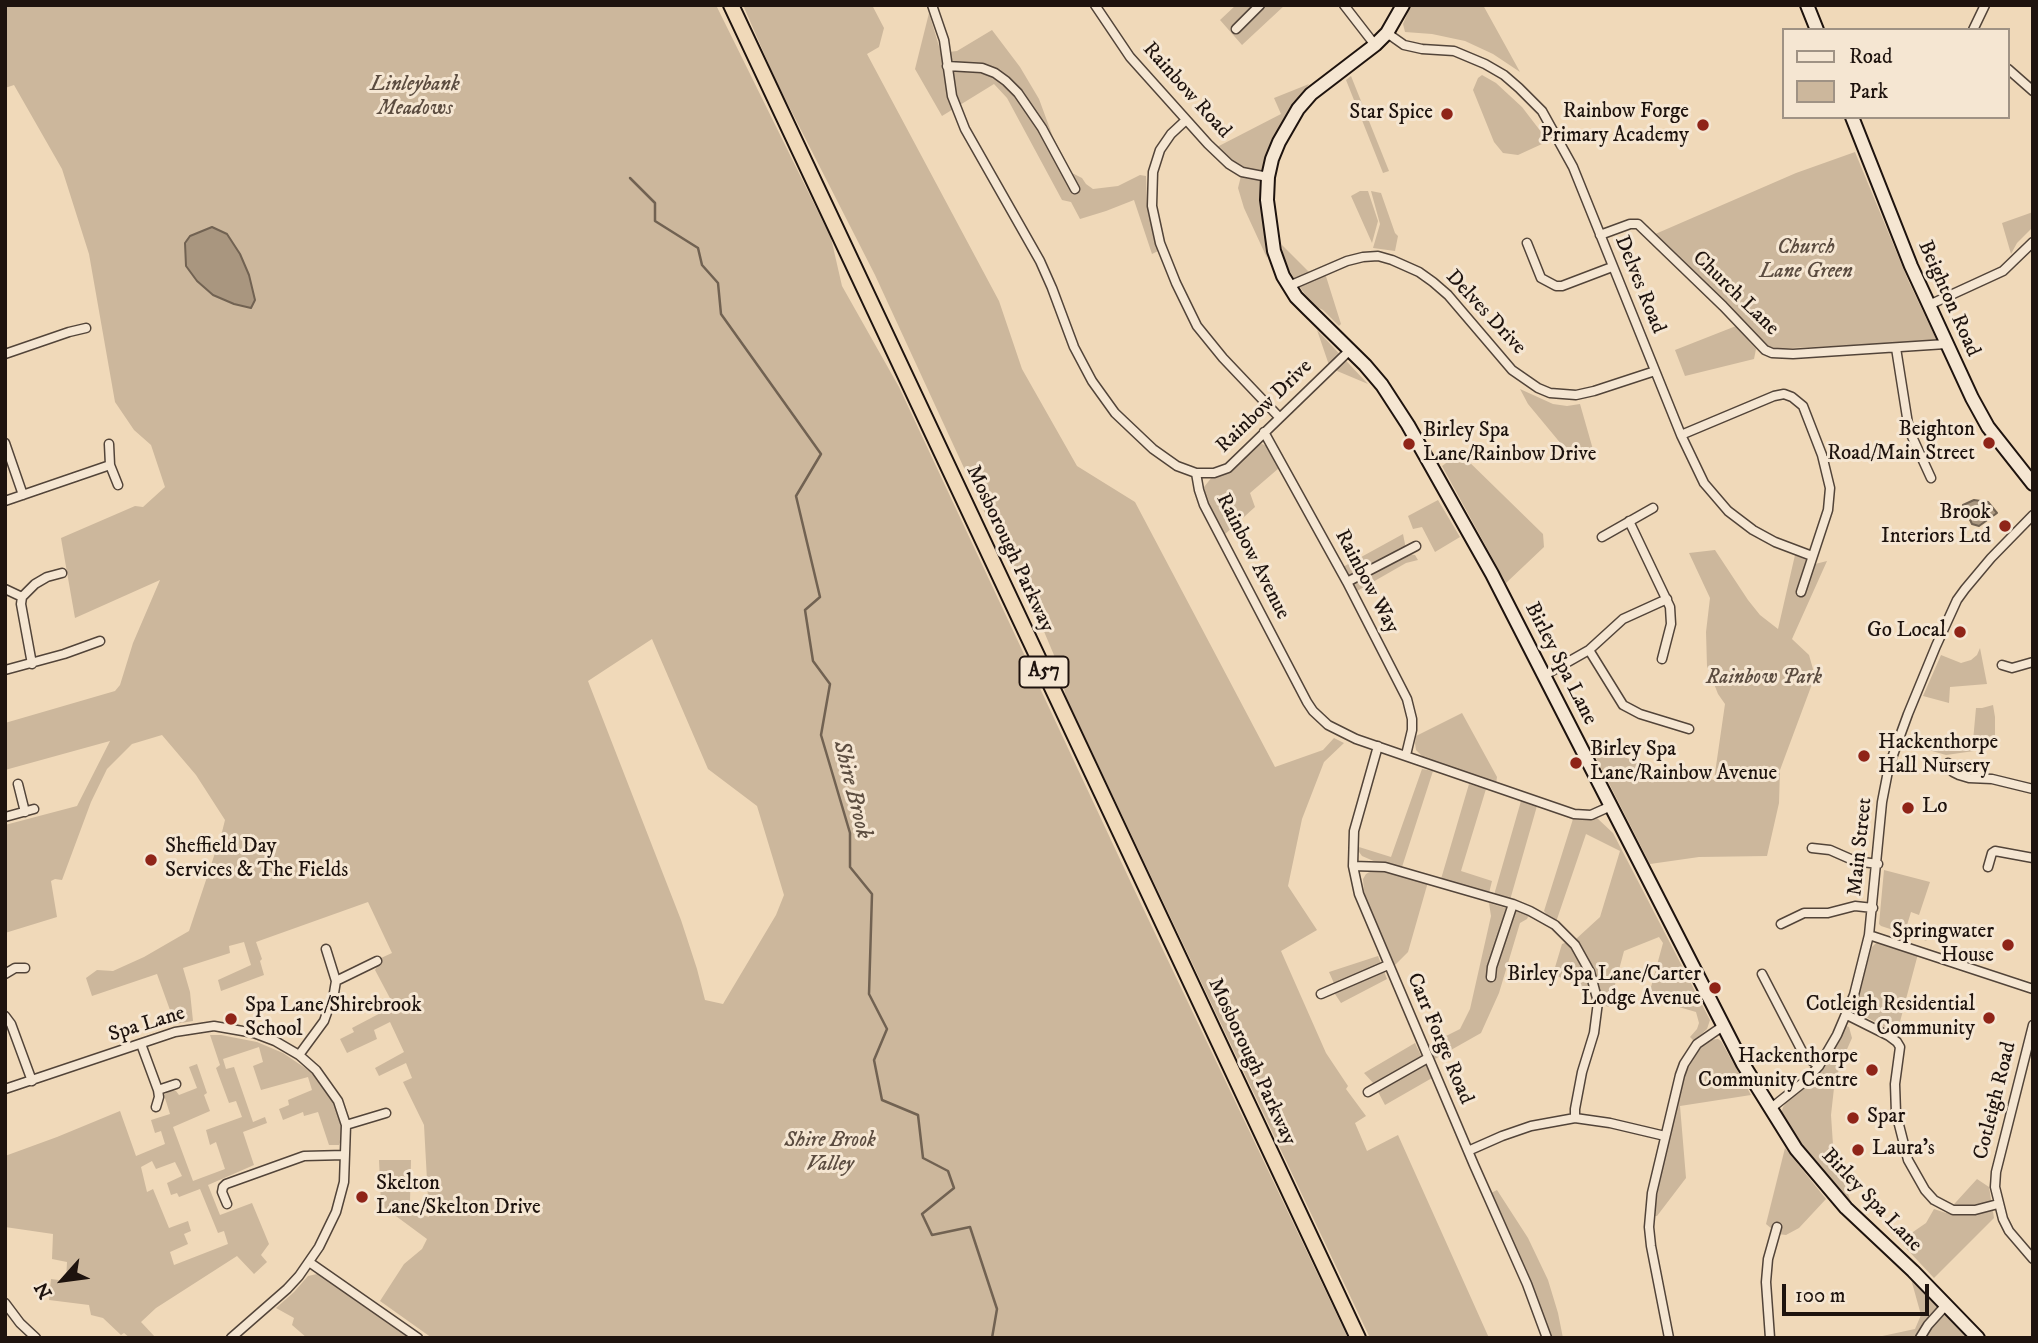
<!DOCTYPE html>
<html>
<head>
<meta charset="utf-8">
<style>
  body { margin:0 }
  #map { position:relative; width:2038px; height:1343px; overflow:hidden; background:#f0d9b9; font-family:"IM FELL DW Pica",serif }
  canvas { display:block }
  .frame { position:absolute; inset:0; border:7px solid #1e130e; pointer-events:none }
  .legend { position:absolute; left:1782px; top:28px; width:228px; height:91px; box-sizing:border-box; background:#f5e6d2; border:2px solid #9f9284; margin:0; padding:9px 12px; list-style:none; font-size:21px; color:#1e130e }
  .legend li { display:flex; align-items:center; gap:14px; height:35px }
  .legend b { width:35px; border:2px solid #9f9284 }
  .north { position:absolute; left:28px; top:1245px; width:70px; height:70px; -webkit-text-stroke:5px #f5e6d2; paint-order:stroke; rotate:242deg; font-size:19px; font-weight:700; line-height:28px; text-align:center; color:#1e130e }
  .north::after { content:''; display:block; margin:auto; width:24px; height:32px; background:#1e130e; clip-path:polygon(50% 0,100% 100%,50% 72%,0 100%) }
  .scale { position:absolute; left:1782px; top:1284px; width:147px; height:32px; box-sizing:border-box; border:4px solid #1e130e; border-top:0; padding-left:9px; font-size:21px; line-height:24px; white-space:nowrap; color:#1e130e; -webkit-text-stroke:5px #f5e6d2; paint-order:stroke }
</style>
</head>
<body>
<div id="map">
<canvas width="2038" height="1343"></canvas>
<div class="frame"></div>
<ul class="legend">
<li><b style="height:9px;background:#f5e6d2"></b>Road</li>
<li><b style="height:19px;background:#ccb79c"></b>Park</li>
</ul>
<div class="north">N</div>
<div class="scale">100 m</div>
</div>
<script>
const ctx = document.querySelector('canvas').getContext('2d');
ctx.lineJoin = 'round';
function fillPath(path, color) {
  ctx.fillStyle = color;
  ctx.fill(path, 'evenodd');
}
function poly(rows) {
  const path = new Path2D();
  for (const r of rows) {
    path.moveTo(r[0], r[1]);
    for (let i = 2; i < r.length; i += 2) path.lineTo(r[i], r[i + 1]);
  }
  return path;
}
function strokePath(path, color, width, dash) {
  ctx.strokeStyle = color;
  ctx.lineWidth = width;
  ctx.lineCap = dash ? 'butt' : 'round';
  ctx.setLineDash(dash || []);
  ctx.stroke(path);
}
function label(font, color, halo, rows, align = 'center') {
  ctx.font = font + ' "IM FELL DW Pica",serif';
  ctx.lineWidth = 6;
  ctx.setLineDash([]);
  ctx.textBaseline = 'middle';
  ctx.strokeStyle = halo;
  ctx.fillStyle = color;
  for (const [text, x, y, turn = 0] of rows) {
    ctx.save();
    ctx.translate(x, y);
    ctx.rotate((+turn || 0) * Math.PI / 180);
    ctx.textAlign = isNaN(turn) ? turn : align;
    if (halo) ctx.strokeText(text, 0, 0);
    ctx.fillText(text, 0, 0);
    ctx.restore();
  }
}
const green = poly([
  [5,5,716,5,831,238,842,286,899,387,1133,887,1348,1338,432,1338,380,1301,404,1264,422,1249,427,1239,381,1205,379,1160,411,1160,410,1202,416,1213,429,1217,424,1125,403,1082,412,1078,406,1063,379,1076,375,1068,404,1052,390,1022,374,1030,377,1039,347,1053,340,1039,354,1032,352,1028,390,1008,392,1002,375,970,381,958,392,953,368,902,256,942,262,959,260,961,264,975,221,991,218,980,251,965,244,942,229,946,230,953,183,968,190,992,193,1021,175,1024,157,974,92,996,86,978,97,970,113,971,144,957,189,931,222,832,225,820,196,775,162,735,132,744,107,769,91,802,62,880,55,879,51,881,57,917,5,933,5,825,77,806,110,741,5,770,5,723,115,691,120,685,133,643,160,580,75,618,61,538,135,506,143,507,165,487,151,445,134,430,115,402,89,254,62,169,14,85,5,88],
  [652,639,708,769,757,806,784,895,776,915,723,1004,705,1000,697,969,681,920,588,681],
  [743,5,872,5,884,28,879,47,867,54,999,301,1022,369,1077,466,1135,502,1275,767,1323,750,1334,738,1344,743,1324,762,1302,819,1288,886,1317,930,1281,951,1326,1053,1348,1086,1346,1089,1366,1116,1355,1123,1367,1151,1398,1135,1489,1338,1370,1338,1066,697,1059,667,1040,622,982,507,875,275,776,81],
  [1236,5,1285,5,1242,45,1220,20],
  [1411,5,1483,5,1520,72,1493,54,1465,41,1432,34,1405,32,1403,24],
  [929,13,941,53,957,51,992,30,1020,67,1039,99,1053,137,1072,173,1082,178,1086,184,1093,189,1118,186,1140,175,1146,176,1147,204,1158,251,1152,254,1134,200,1106,211,1080,219,1071,202,1062,200,1007,98,994,84,942,116,915,69],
  [1482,75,1496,83,1522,107,1545,137,1542,144,1518,155,1503,153,1494,142,1473,90,1478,78],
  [1351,76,1389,171,1383,173,1346,80],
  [1309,84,1286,117,1274,140,1262,176,1261,187,1267,258,1244,208,1238,188,1242,172,1238,165,1217,147,1281,114,1274,98],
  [1855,152,1908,280,1937,341,1770,349,1653,235,1796,173],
  [1360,191,1368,191,1378,221,1372,243,1351,196],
  [1371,191,1381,193,1395,233,1398,236,1395,251,1373,248,1380,224],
  [2033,212,2033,227,2017,243,2011,254,2002,223],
  [1282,245,1312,275,1324,270,1341,324,1339,326,1323,310,1313,305,1296,282,1283,259],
  [1736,326,1756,349,1754,359,1685,376,1675,350],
  [1317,330,1368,384,1330,368],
  [1520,389,1553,404,1567,406,1580,404,1594,453,1571,462,1562,445,1528,404],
  [1262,444,1267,446,1279,468,1250,493,1255,507,1224,535,1206,498,1204,487,1212,477,1225,473,1257,445],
  [1460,453,1543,534,1544,547,1506,583,1442,466],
  [1438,500,1460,537,1435,552,1422,527,1413,529,1408,516],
  [1403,534,1407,554,1415,555,1418,560,1406,563,1357,591,1343,567],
  [1715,550,1748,600,1760,615,1778,629,1795,555,1815,564,1827,561,1792,639,1809,655,1815,676,1780,770,1779,803,1767,856,1699,857,1650,864,1593,752,1602,749,1654,768,1714,780,1725,704,1718,694,1707,666,1706,632,1710,598,1689,553],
  [1980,648,1987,684,1950,687,1949,703,1923,696,1941,655,1961,663,1971,660,1977,655],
  [1993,705,1995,717,1995,748,1946,755,1904,743,1906,738,1943,749,1973,741,1976,708,1982,708],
  [1462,713,1497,777,1496,784,1424,758,1416,750,1415,743,1416,736],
  [1422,769,1433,771,1402,867,1376,862,1362,856,1359,852,1359,847,1391,857],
  [1469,784,1486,789,1461,871,1492,881,1489,893,1441,879],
  [1521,801,1537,806,1510,900,1494,895],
  [1597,818,1613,833,1710,1020,1707,1029,1694,1041,1690,1037,1697,1029,1699,1023,1696,1012,1648,998,1663,943,1659,937,1624,951,1609,1007,1603,1005,1589,991,1553,974,1562,944,1576,939,1600,917,1620,851,1586,834,1555,925,1544,911,1573,819],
  [1884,870,1930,882,1919,915,1911,912,1907,925,1927,941,1881,926,1879,924],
  [1371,871,1381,871,1428,882,1408,952,1394,966,1370,911,1364,892,1363,879,1366,874],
  [1489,903,1529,915,1527,919,1520,923,1499,993,1481,1033,1435,1059,1428,1045,1460,1029,1470,1009,1491,916],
  [1883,942,1918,954,1897,1033,1860,1014,1857,1010,1855,1005,1872,947,1876,943],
  [1378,956,1387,979,1341,1003,1335,994,1337,990,1329,972],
  [1846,1026,1849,1027,1852,1038,1840,1065,1834,1088,1831,1115,1833,1145,1831,1147,1851,1202,1806,1149,1781,1115,1783,1107,1789,1099,1825,1067],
  [210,1035,221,1035,257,1042,283,1053,311,1072,332,1099,341,1122,342,1137,339,1145,329,1145,318,1112,304,1116,303,1112,283,1120,279,1109,289,1105,288,1100,312,1090,308,1077,261,1090,253,1066,263,1062,259,1047,223,1059,226,1069,234,1067,253,1122,265,1117,267,1123,243,1132,254,1165,208,1185,220,1215,252,1203,269,1244,261,1255,267,1262,254,1274,237,1256,156,1308,141,1322,156,1338,130,1338,124,1333,121,1335,103,1318,91,1315,89,1305,49,1300,51,1279,66,1281,67,1262,52,1259,53,1234,5,1227,5,1156,57,1137,120,1111,136,1156,165,1144,161,1131,155,1133,151,1120,170,1114,164,1095,171,1090,176,1091,179,1095,197,1088,189,1067,197,1064,207,1093,204,1095,210,1111,173,1127,193,1181,225,1169,216,1142,210,1145,206,1130,242,1117,236,1101,229,1103,216,1068,220,1065],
  [152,1161,156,1169,175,1162,182,1176,167,1183,171,1195,177,1193,179,1197,200,1189,218,1233,224,1231,228,1244,174,1265,170,1252,188,1244,184,1234,191,1231,188,1221,169,1228,153,1189,147,1192,141,1167],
  [1718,1039,1721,1041,1751,1095,1680,1106,1686,1178,1657,1216,1654,1216,1660,1176,1684,1076,1700,1047,1709,1040],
  [1415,1043,1432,1078,1385,1105,1374,1084,1364,1073],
  [1785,1148,1826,1199,1799,1228,1786,1235,1778,1234,1766,1224],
  [1977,1179,1989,1187,1994,1218,1934,1278,1903,1245,1904,1242,1910,1234,1926,1223,1934,1209,1946,1213],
  [1497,1190,1528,1238,1548,1280,1558,1313,1563,1338,1552,1338,1532,1283,1491,1193],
  [317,1274,321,1274,412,1338,307,1338,292,1325,294,1318,276,1308,294,1292,308,1276],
  [1911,1279,1970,1338,1873,1338,1915,1329,1921,1315]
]);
const water = poly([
  [212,227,227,234,240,254,249,275,255,300,251,308,234,304,213,295,197,281,186,266,185,243,190,236,212,227],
  [1974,500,1988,502,1997,513,1979,526,1972,524,1963,505,1974,500]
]);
const stream = poly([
  [630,178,655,203,655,221,698,248,702,265,718,283,721,314,821,454,796,496,820,597,805,610,813,661,830,684,821,735,850,833,850,867,872,894,869,994,887,1029,874,1060,882,1100,918,1115,923,1158,948,1171,954,1188,922,1214,932,1235,970,1227,997,1309,992,1338]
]);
const street = poly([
  [932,5,944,40,952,96,965,129,1040,261,1052,288,1074,347,1092,381,1115,413,1153,449,1177,466,1196,473,1214,473,1228,468,1351,349],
  [1095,5,1130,57,1208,144,1229,164,1242,172,1268,177],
  [1344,5,1375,45],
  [1236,29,1260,5],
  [1973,30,1985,5],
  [1387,33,1404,45,1422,49,1454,51,1485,64,1504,75,1519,88,1542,111,1573,167,1681,435,1704,483,1728,511,1753,530,1775,542,1812,556],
  [947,66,982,68,995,73,1006,81,1018,93,1042,128,1075,189],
  [2008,69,2033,91],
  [1186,120,1171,134,1160,150,1153,172,1152,206,1160,243,1176,283,1197,326,1223,358,1279,417],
  [1600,235,1630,224,1638,224,1723,306,1765,350,1772,353,1793,354,1946,344],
  [1527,243,1541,278,1556,286,1562,286,1612,267],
  [1289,286,1347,261,1363,257,1378,256,1392,260,1419,272,1433,282,1448,295,1512,370,1538,388,1550,393,1576,395,1594,391,1655,371],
  [1929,305,2003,271,2033,242],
  [1896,348,1909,430,1931,478],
  [5,354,69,332,86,328],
  [1264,432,1347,582,1407,699,1412,719,1412,730,1406,755],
  [1681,435,1774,396,1784,394,1792,397,1803,406,1822,455,1830,488,1828,510,1801,592],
  [5,443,23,495],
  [109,444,110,465,118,485],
  [1196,473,1199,490,1204,505,1307,702,1313,711,1328,725,1356,739,1574,814,1591,815,1611,806],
  [5,501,110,465],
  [1629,521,1670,607,1671,624,1662,659],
  [1602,537,1653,508],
  [1347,582,1416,546],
  [5,589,22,597],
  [1589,650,1623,705,1640,714,1689,729],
  [32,664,21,604,22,597,35,584,47,577,62,573],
  [2002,665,2012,668,2033,662],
  [5,670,64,654,100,641],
  [1545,675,1589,650,1623,619,1667,599],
  [1378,746,1354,831,1353,866,1359,894,1474,1165,1527,1284,1547,1338],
  [1948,763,1953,772,1959,775,1969,778,1992,779,2033,789],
  [18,784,25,812],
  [5,817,34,809],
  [1812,848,1830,850,1855,861,1878,864],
  [1353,866,1385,867,1513,904,1530,911,1555,925,1575,945,1590,972,1598,1002,1594,1033,1582,1072,1575,1109,1575,1118],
  [1988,867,1992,853,1995,851,2033,858],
  [1781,924,1804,913,1828,913,1855,906,1873,908],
  [1869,935,2033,989],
  [5,974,15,968,25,968],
  [1762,974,1804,1055,1819,1066],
  [1491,977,1492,967,1513,904],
  [336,981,377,961],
  [1321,994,1388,965],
  [1847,1015,1889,1036,1897,1042,1900,1047,1895,1084,1896,1113,1908,1160,1925,1190,1934,1200,1953,1210,1975,1210,1998,1204],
  [5,1016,11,1024,32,1081],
  [2033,1025,1996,1172,1995,1187,2003,1219,2009,1231,2033,1259],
  [141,1044,158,1090,159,1097,156,1107],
  [299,1055,324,1021,334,993,336,981,326,949],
  [5,1089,175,1032,214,1026,254,1033,275,1041,299,1055,316,1070,338,1101,346,1125,344,1182,336,1212,319,1247,299,1276,287,1289,231,1338],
  [158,1090,176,1084],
  [1368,1092,1428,1058],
  [1770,1109,1804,1082,1819,1066,1837,1035,1854,995,1869,935,1882,802,1889,766,1908,714,1936,646,1957,600,1965,589,1991,558,2033,515],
  [346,1125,386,1113],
  [1468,1151,1502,1136,1531,1126,1575,1118,1610,1123,1665,1136],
  [227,1204,222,1192,223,1187,226,1184,304,1156,345,1155],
  [309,1262,418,1338],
  [5,1303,20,1323,36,1338],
  [1669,1338,1651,1246,1649,1227,1652,1193,1680,1075,1684,1064,1697,1044,1723,1026],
  [1770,1338,1766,1282,1768,1259,1777,1227],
  [1920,1338,1928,1325,1946,1305]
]);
const secondary = poly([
  [1403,5,1387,33,1375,45,1311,94,1298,109,1279,142,1272,159,1268,177,1267,200,1274,251,1283,276,1296,297,1307,308,1365,365,1382,385,1408,425,1492,574,1743,1064,1796,1149,1846,1208,1913,1271,1978,1338],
  [1807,5,1817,30],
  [1852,117,1911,266,1972,398,1988,427,2033,484]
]);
const highway = poly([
  [731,5,1358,1338]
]);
const markers = [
  [1447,114,7,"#8f2418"],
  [1703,125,7,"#8f2418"],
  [1989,443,7,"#8f2418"],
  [1409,444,7,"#8f2418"],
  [2005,526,7,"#8f2418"],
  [1960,632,7,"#8f2418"],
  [1864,756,7,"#8f2418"],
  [1576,763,7,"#8f2418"],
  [1908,808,7,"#8f2418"],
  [151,860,7,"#8f2418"],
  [2008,945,7,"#8f2418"],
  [1715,988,7,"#8f2418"],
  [1989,1018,7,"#8f2418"],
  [231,1019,7,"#8f2418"],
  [1872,1070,7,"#8f2418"],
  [1853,1118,7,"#8f2418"],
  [1858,1150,7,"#8f2418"],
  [362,1197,7,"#8f2418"]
];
const shields = [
  [1044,672,49]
];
const shieldNames = [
  ["A57",1044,672]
];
const parkNames = [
  ["Linleybank",415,86],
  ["Meadows",415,110],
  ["Church",1806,249],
  ["Lane Green",1806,273],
  ["Rainbow Park",1764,679],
  ["Shire Brook",830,1142],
  ["Valley",830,1166]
];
const streetNames = [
  ["Rainbow Road",1186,91,48],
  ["Delves Road",1639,285,68],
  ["Church Lane",1735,294,44],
  ["Beighton Road",1948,299,66],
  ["Delves Drive",1485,313,47],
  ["Rainbow Drive",1265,407,-44],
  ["Mosborough Parkway",1009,549,65],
  ["Rainbow Avenue",1252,557,63],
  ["Rainbow Way",1366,582,62],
  ["Birley Spa Lane",1560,664,63],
  ["Main Street",1861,847,-84],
  ["Spa Lane",147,1025,-17],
  ["Carr Forge Road",1439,1039,67],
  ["Mosborough Parkway",1251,1062,65],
  ["Cotleigh Road",1996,1101,-76],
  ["Birley Spa Lane",1871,1201,46]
];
const poiNames = [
  ["Rainbow Forge",1689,113],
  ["Primary Academy",1689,137],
  ["Star Spice",1433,114],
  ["Beighton",1975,431],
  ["Road/Main Street",1975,455],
  ["Birley Spa",1423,432,"left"],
  ["Lane/Rainbow Drive",1423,456,"left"],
  ["Brook",1991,514],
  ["Interiors Ltd",1991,538],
  ["Go Local",1946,632],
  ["Hackenthorpe",1878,744,"left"],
  ["Hall Nursery",1878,768,"left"],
  ["Birley Spa",1590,751,"left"],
  ["Lane/Rainbow Avenue",1590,775,"left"],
  ["Lo",1922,808,"left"],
  ["Sheffield Day",165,848,"left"],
  ["Services & The Fields",165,872,"left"],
  ["Springwater",1994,933],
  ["House",1994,957],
  ["Birley Spa Lane/Carter",1701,976],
  ["Lodge Avenue",1701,1000],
  ["Cotleigh Residential",1975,1006],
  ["Community",1975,1030],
  ["Spa Lane/Shirebrook",245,1007,"left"],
  ["School",245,1031,"left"],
  ["Hackenthorpe",1858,1058],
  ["Community Centre",1858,1082],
  ["Spar",1867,1118,"left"],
  ["Laura's",1872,1150,"left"],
  ["Skelton",376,1185,"left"],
  ["Lane/Skelton Drive",376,1209,"left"]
];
const waterNames = [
  ["Shire Brook",851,790,76]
];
fillPath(green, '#ccb79c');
fillPath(water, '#a9967f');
strokePath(water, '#716252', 2);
strokePath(stream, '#716252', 2.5);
strokePath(street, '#524439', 11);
strokePath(secondary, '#1e130e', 16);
strokePath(highway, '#1e130e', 18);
strokePath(street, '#f5e6d2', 8);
strokePath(secondary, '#f5e6d2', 12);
strokePath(highway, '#f0d9b9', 14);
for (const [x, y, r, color] of markers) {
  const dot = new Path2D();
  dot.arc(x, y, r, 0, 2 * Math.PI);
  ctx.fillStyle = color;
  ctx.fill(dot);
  strokePath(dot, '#f5e6d2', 2.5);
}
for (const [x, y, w] of shields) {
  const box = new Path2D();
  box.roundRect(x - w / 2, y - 15.5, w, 31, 5);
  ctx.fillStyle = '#f5e6d2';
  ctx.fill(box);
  strokePath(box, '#1e130e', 2);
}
label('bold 19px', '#1e130e', null, shieldNames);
label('italic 21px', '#5b4c40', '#f5e6d2', parkNames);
label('21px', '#1e130e', '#f5e6d2', streetNames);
label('21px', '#1e130e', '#f5e6d2', poiNames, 'right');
label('italic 23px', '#5d4e41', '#f5e6d2', waterNames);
</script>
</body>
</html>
